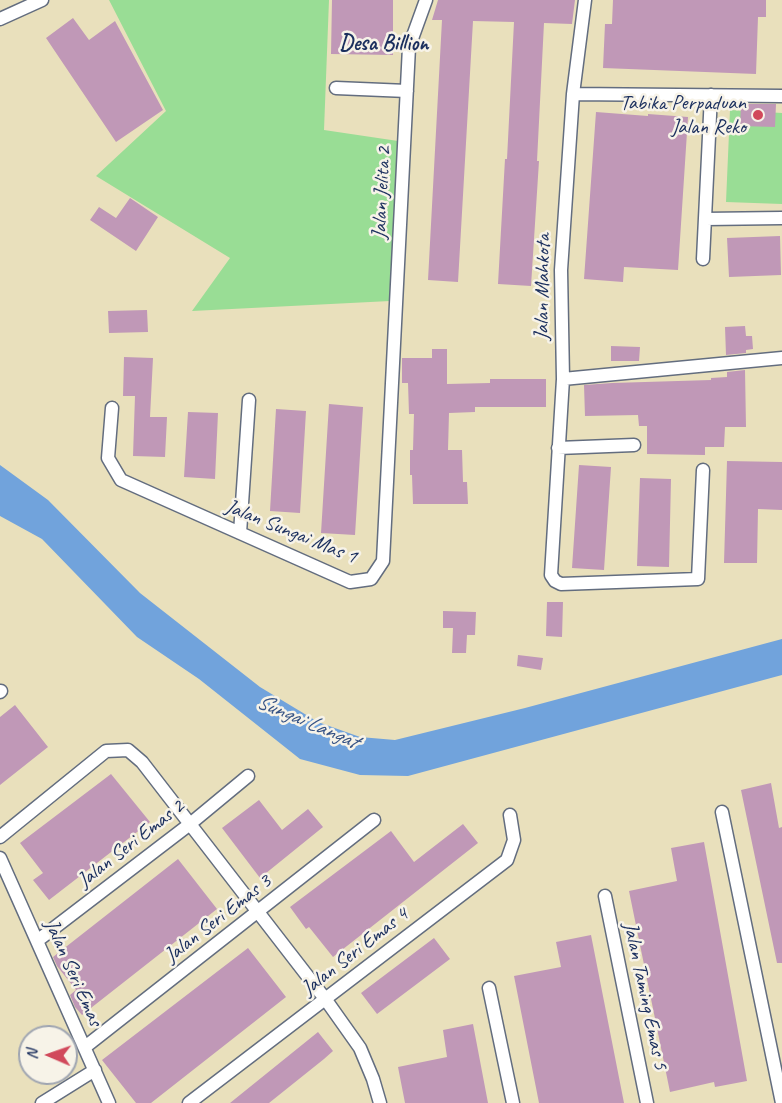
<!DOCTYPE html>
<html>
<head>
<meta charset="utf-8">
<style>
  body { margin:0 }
  #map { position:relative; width:782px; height:1103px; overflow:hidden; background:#e9e0bc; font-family:Caveat,sans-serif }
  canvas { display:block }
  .north { position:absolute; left:18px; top:1025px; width:60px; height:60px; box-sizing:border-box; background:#f7f3e8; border:2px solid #9fa5b1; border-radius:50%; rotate:272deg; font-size:16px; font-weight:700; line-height:24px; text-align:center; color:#1b2f5e }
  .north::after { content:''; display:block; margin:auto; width:21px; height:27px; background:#d1495b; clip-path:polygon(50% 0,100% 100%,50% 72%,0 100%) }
</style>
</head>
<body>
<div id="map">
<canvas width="782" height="1103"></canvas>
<div class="north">N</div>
</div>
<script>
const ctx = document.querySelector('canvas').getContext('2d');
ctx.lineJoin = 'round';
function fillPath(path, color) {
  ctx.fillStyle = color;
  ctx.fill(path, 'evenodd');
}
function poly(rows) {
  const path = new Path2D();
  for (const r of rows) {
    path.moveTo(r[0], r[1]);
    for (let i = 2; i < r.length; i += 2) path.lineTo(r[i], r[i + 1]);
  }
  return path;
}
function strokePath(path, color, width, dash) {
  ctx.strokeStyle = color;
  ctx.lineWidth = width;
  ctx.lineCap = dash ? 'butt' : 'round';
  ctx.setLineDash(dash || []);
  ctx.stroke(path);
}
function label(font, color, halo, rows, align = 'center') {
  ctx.font = font + ' Caveat,sans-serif';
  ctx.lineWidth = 5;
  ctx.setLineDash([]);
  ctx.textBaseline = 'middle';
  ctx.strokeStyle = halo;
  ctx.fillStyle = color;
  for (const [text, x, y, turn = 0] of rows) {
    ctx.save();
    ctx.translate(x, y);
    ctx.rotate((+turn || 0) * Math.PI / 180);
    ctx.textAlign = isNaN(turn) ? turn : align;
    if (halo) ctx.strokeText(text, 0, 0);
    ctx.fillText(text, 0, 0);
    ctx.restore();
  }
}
const green = poly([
  [109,0,329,0,324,130,398,141,390,301,192,311,230,258,96,176,166,111],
  [730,110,782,113,782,204,726,202]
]);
const water = poly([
  [0,465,48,500,140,593,260,687,318,722,360,737,395,740,525,708,782,639,782,675,408,776,360,775,300,759,199,679,137,637,42,539,0,516]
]);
const building = poly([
  [332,0,393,0,393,55,331,54],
  [438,0,575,0,572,24,544,23,537,161,539,161,531,286,498,284,505,159,507,159,514,22,473,21,458,282,428,280,442,20,432,20],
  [613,0,766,0,766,17,758,17,756,74,603,68,605,24,612,24],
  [73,18,89,40,115,21,163,110,116,142,46,38],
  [741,104,776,104,775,127,740,126],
  [596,112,648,116,648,114,688,117,678,270,624,267,623,282,584,279],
  [130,198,158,217,136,251,90,220,99,207,116,218],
  [780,236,781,275,729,277,727,238],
  [147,310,148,332,109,333,108,311],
  [745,326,746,336,752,336,753,349,746,350,746,353,726,355,725,327],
  [611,346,640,347,639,361,611,361],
  [432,349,447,349,447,384,490,383,490,379,546,379,546,407,475,407,475,412,449,413,448,450,462,450,463,482,467,482,468,504,413,504,412,475,410,475,410,450,413,450,414,414,409,414,408,383,402,383,402,358,432,358],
  [124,357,153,358,150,417,167,417,165,457,133,456,135,396,123,396],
  [745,370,746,427,725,427,724,447,705,447,705,455,647,454,647,426,639,426,638,415,585,416,584,385,612,383,711,380,711,378,727,377,727,372],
  [329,404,363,407,355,535,321,533],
  [276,409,306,411,300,513,270,511],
  [188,412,218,413,215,479,184,477],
  [727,461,782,462,782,510,758,509,757,563,724,563],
  [579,465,611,467,604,570,572,568],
  [640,478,671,479,669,567,637,566],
  [547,602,563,602,562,637,546,636],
  [443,611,476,612,475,635,467,635,466,653,452,653,453,628,443,628],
  [518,655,543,658,541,670,517,666],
  [15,705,48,747,0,785,0,717],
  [111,774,150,822,49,900,33,880,43,873,20,843],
  [771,783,779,828,782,827,782,963,777,963,741,790],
  [259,800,282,830,308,809,323,827,260,878,222,828],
  [463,824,478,843,333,957,309,927,306,929,290,907,391,831,414,862],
  [704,842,747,1081,715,1087,714,1082,670,1092,629,891,677,881,671,848],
  [178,859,217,909,82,1015,75,1007,70,995,76,990,57,966,53,957],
  [591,935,624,1103,539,1103,514,976,561,967,556,942],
  [434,938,450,959,377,1014,361,993],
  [248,948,286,997,151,1103,136,1103,102,1060],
  [473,1024,488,1103,405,1103,398,1067,447,1057,443,1030],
  [318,1032,333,1051,324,1059,269,1103,230,1103]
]);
const street = poly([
  [585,0,573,94,561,270,563,379,551,575,555,581,561,584,698,579,703,470],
  [0,19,42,0],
  [336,88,407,91],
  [573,94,782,96],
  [705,219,782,218],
  [703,259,711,95],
  [563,379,782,358],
  [112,408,108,458,121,480,350,582,371,579,383,561,409,47,426,0],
  [558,448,634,445],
  [240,533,249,400],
  [0,692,1,691],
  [722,812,782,1103],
  [0,837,106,751,128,750,142,762,326,1000,360,1048,373,1079,380,1103],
  [0,858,109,1103],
  [605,896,647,1103],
  [37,941,190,824,248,776],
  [489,988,513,1103],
  [85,1047,374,820],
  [42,1103,95,1070],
  [189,1103,507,860,514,840,510,815]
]);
const markers = [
  [758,115,6,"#d1495b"]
];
const poiNames = [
  ["Tabika Perpaduan",746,103],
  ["Jalan Reko",746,127]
];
const streetNames = [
  ["Jalan Jelita 2",382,193,-87],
  ["Jalan Mahkota",543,287,-89],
  ["Jalan Sungai Mas 1",291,532,22],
  ["Jalan Seri Emas 2",131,844,-38],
  ["Jalan Seri Emas 3",218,919,-38],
  ["Jalan Seri Emas 4",355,952,-38],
  ["Jalan Seri Emas",73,973,66],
  ["Jalan Taming Emas 5",645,996,78]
];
const neighbourhoodNames = [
  ["Desa Billion",384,44]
];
const waterNames = [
  ["Sungai Langat",307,722,23]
];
fillPath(green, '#99dd95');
fillPath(water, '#71a3dc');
fillPath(building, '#c098b7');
strokePath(street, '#636d7f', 15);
strokePath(street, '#fff', 12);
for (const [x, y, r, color] of markers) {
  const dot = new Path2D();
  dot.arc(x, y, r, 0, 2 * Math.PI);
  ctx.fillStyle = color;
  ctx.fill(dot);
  strokePath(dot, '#f7f3e8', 2);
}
label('21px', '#1b2f5e', '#f7f3e8', poiNames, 'right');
label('21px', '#1b2f5e', '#f7f3e8', streetNames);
label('bold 22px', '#1b2f5e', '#f7f3e8', neighbourhoodNames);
label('italic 22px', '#355284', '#f7f3e8', waterNames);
</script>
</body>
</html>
